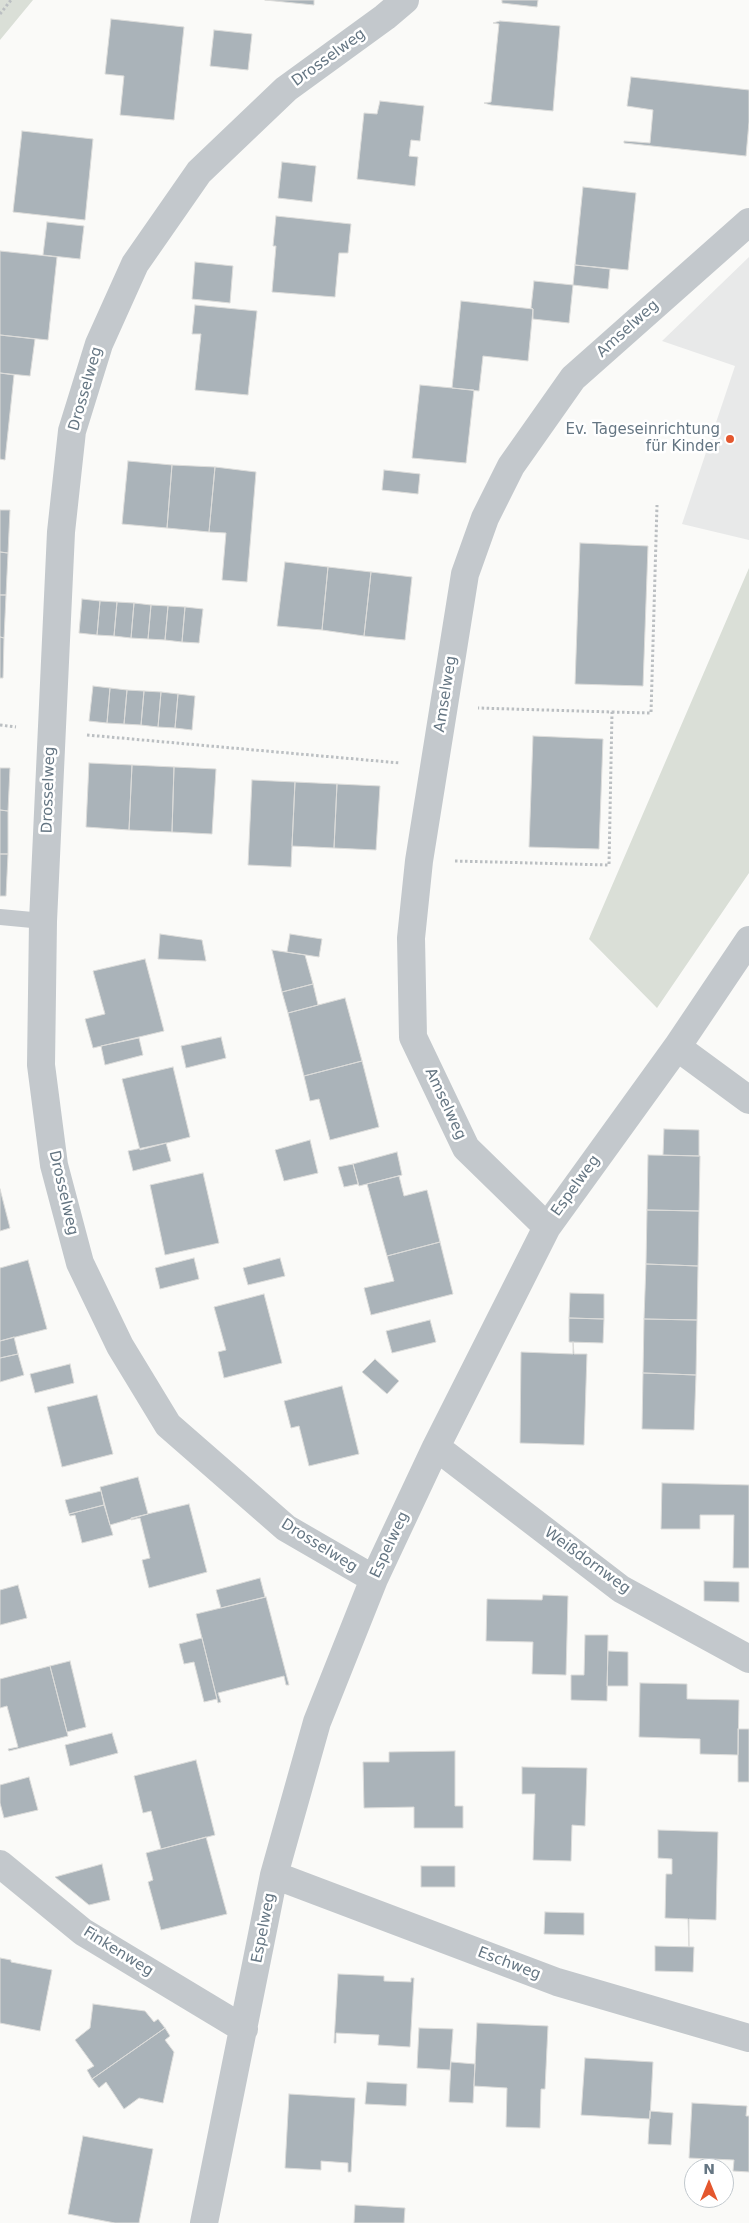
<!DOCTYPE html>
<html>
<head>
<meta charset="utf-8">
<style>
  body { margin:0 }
  #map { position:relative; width:749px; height:2223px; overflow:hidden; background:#fafaf8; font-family:"DejaVu Sans",sans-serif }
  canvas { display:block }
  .north { position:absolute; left:684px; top:2158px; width:50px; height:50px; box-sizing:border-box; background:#fff; border:1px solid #c1c8cd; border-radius:50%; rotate:0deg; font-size:14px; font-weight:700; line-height:20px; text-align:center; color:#657683 }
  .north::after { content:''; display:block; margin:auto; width:18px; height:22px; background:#e4572e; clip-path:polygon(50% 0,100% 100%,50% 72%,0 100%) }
</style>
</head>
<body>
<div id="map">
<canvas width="749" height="2223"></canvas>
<div class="north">N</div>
</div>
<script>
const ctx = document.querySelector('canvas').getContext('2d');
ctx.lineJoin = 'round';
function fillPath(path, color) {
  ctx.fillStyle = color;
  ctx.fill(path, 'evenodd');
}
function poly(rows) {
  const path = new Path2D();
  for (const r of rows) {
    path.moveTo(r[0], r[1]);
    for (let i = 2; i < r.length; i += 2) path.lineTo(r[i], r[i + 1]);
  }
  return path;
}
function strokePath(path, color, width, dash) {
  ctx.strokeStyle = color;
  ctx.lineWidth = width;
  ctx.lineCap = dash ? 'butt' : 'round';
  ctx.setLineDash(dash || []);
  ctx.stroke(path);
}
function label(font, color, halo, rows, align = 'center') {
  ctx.font = font + ' "DejaVu Sans",sans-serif';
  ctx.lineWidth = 5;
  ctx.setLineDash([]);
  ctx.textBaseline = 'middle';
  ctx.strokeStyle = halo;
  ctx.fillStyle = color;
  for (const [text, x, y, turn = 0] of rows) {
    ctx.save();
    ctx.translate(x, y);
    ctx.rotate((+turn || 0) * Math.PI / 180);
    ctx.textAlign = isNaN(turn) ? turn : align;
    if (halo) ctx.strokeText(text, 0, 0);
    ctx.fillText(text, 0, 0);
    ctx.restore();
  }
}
const built = poly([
  [749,257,749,540,682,524,735,366,662,341]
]);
const green = poly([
  [0,0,33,0,0,40],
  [749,568,749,873,657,1008,589,939]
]);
const building = poly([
  [265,0,314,0,314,5,265,0],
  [502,0,538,0,537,7,502,3,502,0],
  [111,19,184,27,174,120,120,115,124,76,105,74,111,19],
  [500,21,560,26,553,111,491,105,484,103,491,102,499,24,493,23,500,21],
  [214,30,252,34,248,70,210,66,214,30],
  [631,77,749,90,749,122,746,156,624,143,624,141,650,143,653,110,627,106,631,77],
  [380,101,424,106,420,141,411,140,409,156,418,157,415,186,357,179,364,113,377,114,380,101],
  [22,131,93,139,85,220,13,212,22,131],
  [282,162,316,166,312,202,278,198,282,162],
  [583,187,636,193,628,270,575,265,583,187],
  [276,216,351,224,348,253,339,253,335,297,272,292,276,246,273,246,276,216],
  [47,222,84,226,80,259,43,255,47,222],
  [0,251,57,257,48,340,0,335,0,251],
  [195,262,233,266,230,303,192,299,195,262],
  [575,265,610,269,608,289,573,285,575,265],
  [534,281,573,285,569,323,533,319,533,309,531,308,534,281],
  [461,301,533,309,528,361,483,356,479,391,452,388,461,301],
  [195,305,257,311,248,395,195,390,201,334,192,334,195,305],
  [0,335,35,339,30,376,0,373,0,335],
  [0,373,14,375,5,460,0,459,0,373],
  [420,385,474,390,466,463,412,458,420,385],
  [128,461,172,465,167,528,122,524,128,461],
  [172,465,215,467,209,532,167,528,172,465],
  [215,467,256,472,247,582,222,580,226,533,209,532,215,467],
  [384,470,420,474,418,494,382,490,384,470],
  [0,510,10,510,8,553,0,552,0,510],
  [580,543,648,546,643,686,575,684,580,543],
  [0,552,8,553,6,595,0,595,0,552],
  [285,562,328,567,322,630,277,626,285,562],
  [328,567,371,572,364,636,322,630,328,567],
  [371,572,412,577,405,640,364,636,371,572],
  [0,595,6,595,4,638,0,637,0,595],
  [82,599,100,601,97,635,79,633,82,599],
  [100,601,117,602,114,636,97,635,100,601],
  [117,602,134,603,131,638,114,636,117,602],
  [134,603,151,605,148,639,131,638,134,603],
  [151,605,168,606,165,640,148,639,151,605],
  [168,606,185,607,182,642,165,640,168,606],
  [185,607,203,609,199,643,182,642,185,607],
  [0,637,4,638,3,678,0,678,0,637],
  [93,686,110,688,107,723,89,721,93,686],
  [110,688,127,690,124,724,107,723,110,688],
  [127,690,144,691,141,725,124,724,127,690],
  [144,691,161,692,158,727,141,725,144,691],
  [161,692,178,694,175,728,158,727,161,692],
  [178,694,195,696,192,730,175,728,178,694],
  [533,736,603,739,599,849,529,847,533,736],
  [89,763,132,765,129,830,86,827,89,763],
  [132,765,174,767,172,832,129,830,132,765],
  [174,767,216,769,212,834,172,832,174,767],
  [0,768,10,768,8,811,0,810,0,768],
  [252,780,295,782,291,867,248,865,252,780],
  [295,782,337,784,334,848,292,846,295,782],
  [337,784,380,786,376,850,334,848,337,784],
  [0,810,8,811,8,854,0,854,0,810],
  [0,854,8,854,6,896,0,896,0,854],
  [160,934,202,940,206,961,158,959,160,934],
  [290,934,322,939,319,957,287,952,290,934],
  [272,950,305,955,313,984,282,992,272,950],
  [145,959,164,1031,93,1048,85,1019,105,1014,93,971,145,959],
  [313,984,318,1005,288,1013,282,992,313,984],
  [345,998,362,1061,304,1076,288,1013,345,998],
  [221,1037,226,1058,186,1068,181,1046,221,1037],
  [139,1038,143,1055,105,1065,101,1046,139,1038],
  [362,1061,379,1127,330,1140,319,1099,310,1101,304,1076,362,1061],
  [173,1067,190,1137,140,1150,122,1079,173,1067],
  [664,1129,699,1130,699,1156,663,1155,664,1129],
  [310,1140,318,1173,284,1181,275,1150,310,1140],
  [166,1143,171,1161,133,1171,128,1151,166,1143],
  [397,1152,402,1175,359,1186,353,1164,397,1152],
  [648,1155,700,1156,699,1211,647,1210,648,1155],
  [353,1164,358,1184,344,1187,338,1167,353,1164],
  [203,1173,219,1243,165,1255,150,1185,203,1173],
  [399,1176,404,1196,427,1190,440,1242,387,1256,367,1184,399,1176],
  [0,1189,10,1228,0,1231,0,1189],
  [647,1210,699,1211,698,1266,646,1264,647,1210],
  [440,1242,453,1294,371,1315,364,1288,394,1281,387,1256,440,1242],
  [194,1258,199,1279,160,1289,155,1268,194,1258],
  [280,1258,285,1276,248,1285,243,1268,280,1258],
  [28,1260,47,1329,0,1341,0,1268,28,1260],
  [646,1264,698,1266,697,1320,644,1319,646,1264],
  [570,1293,604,1294,604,1319,569,1318,570,1293],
  [264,1294,282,1363,224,1378,218,1352,226,1350,214,1307,264,1294],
  [569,1318,604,1319,603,1343,569,1342,569,1318],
  [644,1319,697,1320,696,1375,643,1373,644,1319],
  [430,1320,436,1342,392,1353,386,1331,430,1320],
  [14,1337,18,1354,0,1358,0,1341,14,1337],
  [573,1342,574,1354,587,1354,584,1445,520,1443,521,1352,573,1354,573,1342],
  [18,1354,24,1375,0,1382,0,1358,18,1354],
  [375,1359,399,1381,387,1394,362,1372,375,1359],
  [70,1364,74,1383,35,1393,30,1374,70,1364],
  [643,1373,696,1375,694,1430,642,1429,643,1373],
  [342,1386,359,1454,309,1466,299,1426,291,1428,284,1401,342,1386],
  [97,1395,113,1454,62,1467,47,1407,97,1395],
  [138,1477,148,1514,110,1525,100,1487,138,1477],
  [662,1483,749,1485,749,1568,733,1568,734,1515,700,1515,700,1529,661,1529,662,1483],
  [101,1491,104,1505,69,1514,65,1500,101,1491],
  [189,1504,207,1572,149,1588,142,1560,150,1558,140,1518,131,1520,131,1518,189,1504],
  [104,1505,113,1535,82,1543,75,1515,70,1516,69,1514,104,1505],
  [260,1578,265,1597,221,1608,216,1590,260,1578],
  [704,1581,739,1582,739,1602,704,1601,704,1581],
  [18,1585,27,1618,0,1625,0,1590,18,1585],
  [543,1595,568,1596,566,1675,532,1674,533,1642,486,1641,487,1599,542,1600,543,1595],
  [266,1597,289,1685,286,1685,284,1676,218,1693,221,1702,218,1703,196,1614,266,1597],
  [585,1635,608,1635,607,1701,571,1700,571,1675,584,1675,585,1635],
  [202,1638,217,1699,204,1702,194,1662,184,1664,179,1644,202,1638],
  [608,1651,628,1652,628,1686,607,1686,608,1651],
  [70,1661,86,1727,67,1732,50,1666,70,1661],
  [50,1666,68,1736,9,1751,8,1749,18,1747,7,1706,0,1708,0,1679,50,1666],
  [640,1683,687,1684,687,1699,739,1700,738,1755,700,1754,700,1739,639,1737,640,1683],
  [738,1729,749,1729,749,1782,738,1782,738,1729],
  [112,1733,118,1753,70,1766,65,1745,112,1733],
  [455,1751,455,1806,463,1806,463,1828,414,1828,414,1807,364,1808,363,1762,389,1762,389,1752,455,1751],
  [196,1760,215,1835,161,1849,151,1811,143,1813,134,1776,196,1760],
  [522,1767,587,1768,585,1826,572,1825,571,1861,533,1860,535,1794,522,1794,522,1767],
  [29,1777,38,1810,4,1818,0,1803,0,1785,29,1777],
  [658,1830,718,1832,716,1920,689,1919,689,1947,688,1919,665,1918,666,1874,672,1874,672,1859,658,1858,658,1830],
  [206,1837,227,1914,161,1930,148,1882,153,1880,146,1853,206,1837],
  [102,1864,110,1900,89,1905,55,1877,102,1864],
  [421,1866,455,1866,455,1887,421,1887,421,1866],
  [545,1912,584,1913,584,1935,544,1934,545,1912],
  [655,1946,694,1947,693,1972,655,1971,655,1946],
  [0,1958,11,1960,11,1962,52,1970,40,2031,0,2023,0,1958],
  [338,1974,384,1976,384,1981,411,1982,411,1978,414,1978,410,2047,378,2045,379,2035,336,2033,336,2043,334,2043,338,1974],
  [93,2004,145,2011,154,2022,158,2019,165,2028,92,2079,87,2070,94,2066,75,2040,90,2028,93,2004],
  [477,2023,548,2026,545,2089,541,2089,540,2128,506,2127,507,2088,474,2086,477,2023],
  [165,2028,170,2036,165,2040,174,2052,163,2103,139,2098,124,2109,106,2082,99,2088,92,2079,165,2028],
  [419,2028,453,2029,450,2070,417,2068,419,2028],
  [585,2058,653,2062,650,2119,581,2115,585,2058],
  [451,2062,475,2064,473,2103,449,2102,451,2062],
  [367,2082,407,2084,406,2106,365,2104,367,2082],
  [289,2094,355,2098,351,2172,348,2172,348,2163,321,2161,321,2170,285,2168,289,2094],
  [692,2103,747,2106,746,2116,749,2116,749,2172,733,2171,734,2160,689,2158,692,2103],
  [650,2111,673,2113,671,2145,648,2144,650,2111],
  [83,2136,153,2149,139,2223,115,2223,68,2214,83,2136],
  [355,2205,405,2208,404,2223,354,2223,355,2205]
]);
const path = poly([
  [0,14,11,0],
  [612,712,651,713,657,505],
  [0,725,16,727],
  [87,735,400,763],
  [455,861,609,865,612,712,478,708]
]);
const lane = poly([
  [0,917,43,921]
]);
const street = poly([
  [677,1047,749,1100],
  [547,1227,466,1148,413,1037,411,938,419,861,465,574,485,518,511,466,573,378,749,222],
  [436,1447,621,1589,749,1659],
  [374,1579,286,1528,168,1425,120,1346,80,1263,54,1165,41,1065,43,921,61,532,72,431,99,344,135,264,199,172,286,89,385,17,405,0],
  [0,1864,83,1932,244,2029],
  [274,1875,557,1982,749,2038],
  [204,2223,274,1875,317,1722,374,1579,436,1447,547,1227,677,1047,749,940]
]);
const markers = [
  [730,439,5,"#e4572e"]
];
const streetNames = [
  ["Drosselweg",329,58,-36],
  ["Amselweg",628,329,-42],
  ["Drosselweg",86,389,-74],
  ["Amselweg",446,694,-81],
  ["Drosselweg",49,790,-88],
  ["Amselweg",445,1104,65],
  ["Espelweg",576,1186,-54],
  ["Drosselweg",63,1193,77],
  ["Espelweg",390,1545,-65],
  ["Drosselweg",319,1546,32],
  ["Weißdornweg",587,1561,36],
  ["Espelweg",264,1928,-79],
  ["Finkenweg",118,1952,32],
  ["Eschweg",509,1964,21]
];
const poiNames = [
  ["Ev. Tageseinrichtung",720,430],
  ["für Kinder",720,447]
];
fillPath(built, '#e8e9e9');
fillPath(green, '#dadfd7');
fillPath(building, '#aab3b9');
strokePath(building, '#dcdcda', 1);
strokePath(path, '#bbbfc2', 3, [2.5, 2.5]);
strokePath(lane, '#c3c8cc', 16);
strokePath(street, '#c3c8cc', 28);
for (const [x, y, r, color] of markers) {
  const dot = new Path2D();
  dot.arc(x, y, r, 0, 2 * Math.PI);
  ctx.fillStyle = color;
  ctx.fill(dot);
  strokePath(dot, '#fff', 2);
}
label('15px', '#657683', '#fff', streetNames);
label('15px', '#657683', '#fff', poiNames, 'right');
</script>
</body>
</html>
